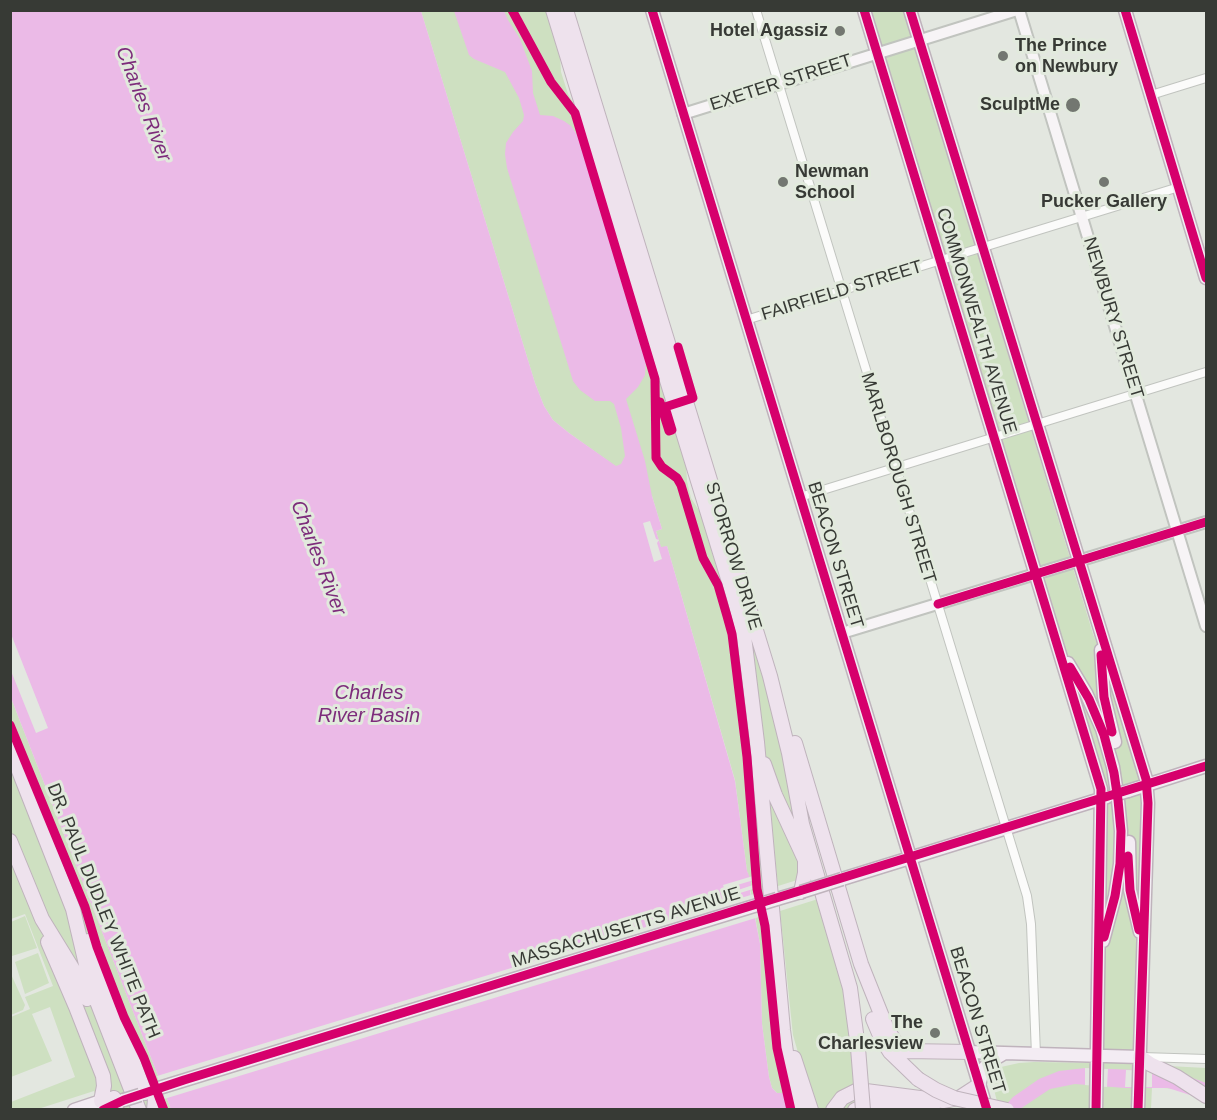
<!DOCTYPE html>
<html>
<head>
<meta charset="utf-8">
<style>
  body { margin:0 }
  #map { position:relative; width:1217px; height:1120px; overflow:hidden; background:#e3e7e0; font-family:Arial,sans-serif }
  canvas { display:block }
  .frame { position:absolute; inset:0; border:12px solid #373a35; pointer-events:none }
</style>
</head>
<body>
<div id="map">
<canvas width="1217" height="1120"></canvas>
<div class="frame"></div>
</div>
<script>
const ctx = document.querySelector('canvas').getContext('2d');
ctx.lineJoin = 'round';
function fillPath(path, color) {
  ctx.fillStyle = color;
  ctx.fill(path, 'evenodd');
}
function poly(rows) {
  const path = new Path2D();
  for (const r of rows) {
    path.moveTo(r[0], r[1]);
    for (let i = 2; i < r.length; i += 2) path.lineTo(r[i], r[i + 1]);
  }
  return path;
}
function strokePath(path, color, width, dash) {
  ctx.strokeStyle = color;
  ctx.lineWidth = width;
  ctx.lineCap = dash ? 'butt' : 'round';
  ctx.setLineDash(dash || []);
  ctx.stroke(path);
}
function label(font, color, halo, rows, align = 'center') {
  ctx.font = font + ' Arial,sans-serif';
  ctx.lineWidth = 6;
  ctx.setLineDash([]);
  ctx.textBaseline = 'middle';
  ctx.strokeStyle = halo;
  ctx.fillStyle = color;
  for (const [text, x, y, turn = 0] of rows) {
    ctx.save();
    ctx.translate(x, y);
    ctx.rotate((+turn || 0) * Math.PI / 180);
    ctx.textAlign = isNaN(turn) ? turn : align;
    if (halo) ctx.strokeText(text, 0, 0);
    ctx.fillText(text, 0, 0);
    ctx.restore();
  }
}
const green = poly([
  [421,11,546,11,560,55,561,72,568,94,577,109,686,465,687,481,691,498,700,512,737,636,741,656,794,1109,789,1109,783,1093,777,1093,772,1088,769,1077,762,1024,760,944,747,871,735,780,667,546,661,548,656,531,662,529,652,496,615,466,569,433,553,420,544,406,535,383],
  [869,11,904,11,1093,634,1108,671,1138,773,1144,804,1135,1045,1131,1064,1206,1068,1206,1100,1176,1089,1152,1087,1151,1109,999,1109,991,1078,996,1070,1001,1067,1019,1063,1034,1062,1103,1063,1107,814,1104,783],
  [749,631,780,733,810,876,778,886,756,671],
  [11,698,159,1078,171,1109,100,1109,94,1091,38,1109,11,1109,11,1102,75,1077,50,1007,32,1014,52,1061,11,1077,11,1017,30,1009,25,997,53,986,25,914,11,919],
  [818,899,846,995,855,1087,851,1096,952,1105,951,1109,814,1109,793,1035,780,911],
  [25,916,37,948,12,956,11,922],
  [38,953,49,983,25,994,15,962],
  [10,972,25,1005,23,1010,11,1015]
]);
const water = poly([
  [11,11,421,11,535,383,544,406,553,420,569,433,616,466,621,464,625,456,621,428,614,404,610,401,595,401,580,390,573,381,507,168,505,154,506,143,513,132,523,121,524,115,519,98,505,72,474,59,469,55,454,11,504,11,508,20,520,39,532,71,533,93,540,115,553,116,564,121,571,126,579,138,646,357,645,375,638,387,626,399,645,461,652,496,662,529,656,531,661,547,667,546,735,781,747,871,751,880,750,892,760,944,762,1024,769,1077,772,1088,777,1093,783,1093,789,1109,171,1109,11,698],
  [1085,1068,1164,1071,1179,1073,1206,1083,1206,1100,1168,1088,1125,1088,1075,1084,1050,1089,1020,1109,1005,1106,1013,1097,1039,1079,1059,1071]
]);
const pier = poly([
  [650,521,656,539,659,540,657,543,662,559,654,562,643,523],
  [11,634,48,728,36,733,11,671],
  [753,876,754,880,727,888,729,893,753,885,753,889,727,897,723,885],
  [754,894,759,917,164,1099,157,1076],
  [1085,1068,1108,1069,1107,1087,1085,1085],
  [1126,1070,1152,1071,1188,1088,1152,1071,1152,1087,1125,1087]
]);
const street = poly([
  [756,10,1027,896,1031,924,1036,1055],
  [1151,95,1206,78],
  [746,320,1179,187],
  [800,497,1206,372],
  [1142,1057,1206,1059]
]);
const secondary = poly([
  [1019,10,1206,626],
  [683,114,1017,10],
  [842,633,1206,522]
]);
const primary = poly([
  [652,10,987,1110],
  [864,10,1101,789,1096,1110],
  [910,10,1146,779,1148,803,1138,1110],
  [1125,10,1206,278],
  [1101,650,1104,697,1115,742],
  [1068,663,1086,693,1102,729,1113,767,1118,800,1121,831,1120,864,1115,896,1103,941],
  [1128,791,1206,766],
  [1129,842,1130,890,1140,932],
  [842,879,1107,797],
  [777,899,801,892],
  [970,1052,1140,1057],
  [979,1085,984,1068,991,1061,1003,1054],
  [146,1092,396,1015],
  [74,1110,110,1098],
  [103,1110,123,1100]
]);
const highway = poly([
  [553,10,734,598,744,636,757,742,783,1030,788,1067,798,1110],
  [566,10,770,676,789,753,802,824,850,988,858,1048],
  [795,743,861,964,887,1029,898,1046,906,1051,970,1052],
  [10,748,73,909,91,986,139,1110],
  [764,764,775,795,805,860,805,873,801,892],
  [10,841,42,919,77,976,87,999],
  [88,941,145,1093],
  [48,942,76,1007,103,1076,104,1086,101,1101],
  [873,1019,881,1038,890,1052,918,1079],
  [1140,1057,1150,1064,1177,1077,1206,1096],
  [794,1058,811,1110],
  [114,1098,116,1110],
  [154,1110,156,1089],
  [833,1110,842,1098,858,1090,943,1101,959,1098,979,1085],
  [855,1110,868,1105,882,1103,933,1109]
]);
const primaryBridge = poly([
  [1114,795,1128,791],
  [801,892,842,879],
  [396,1015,777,899],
  [124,1100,140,1095]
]);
const highwayBridge = poly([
  [858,1048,863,1110],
  [918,1079,936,1090,954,1098,1007,1110]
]);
const cycleway = poly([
  [512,10,551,82,575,113,655,379,656,458,662,467,677,478,681,485,703,558,718,585,727,616,732,634,747,757,757,889,765,926,777,1048,791,1110],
  [652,10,987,1110],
  [864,10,1101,789,1096,1110],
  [910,10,1146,779,1148,803,1138,1110],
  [1125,10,1206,278],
  [660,402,669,431,672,430,665,407,693,398,678,347],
  [938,604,1206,522],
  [1101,655,1104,697,1112,732],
  [1070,667,1089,699,1104,735,1114,773,1118,800,1121,831,1120,864,1115,896,1104,937],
  [10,725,85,907,97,947,124,1017,144,1058,164,1110],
  [1128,856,1130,890,1139,930],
  [103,1110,124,1100,184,1080,1206,766]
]);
const markers = [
  [840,31,6,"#737771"],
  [1003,56,6,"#737771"],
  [1073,105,8,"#737771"],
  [783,182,6,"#737771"],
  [1104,182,6,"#737771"],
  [935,1033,6,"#737771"]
];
const poiNames = [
  ["Hotel Agassiz",828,31],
  ["The Prince",1015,46,"left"],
  ["on Newbury",1015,67,"left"],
  ["SculptMe",1060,105],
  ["Newman",795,172,"left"],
  ["School",795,193,"left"],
  ["Pucker Gallery",1104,202,"center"],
  ["The",923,1023],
  ["Charlesview",923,1044]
];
const streetNames = [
  ["EXETER STREET",781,83,-18],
  ["FAIRFIELD STREET",842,291,-17],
  ["NEWBURY STREET",1113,318,73],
  ["COMMONWEALTH AVENUE",976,321,73],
  ["MARLBOROUGH STREET",898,478,73],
  ["BEACON STREET",835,555,73],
  ["STORROW DRIVE",733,556,73],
  ["DR. PAUL DUDLEY WHITE PATH",103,911,68],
  ["MASSACHUSETTS AVENUE",626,928,-17],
  ["BEACON STREET",977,1020,73]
];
const waterNames = [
  ["Charles River",143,104,69],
  ["Charles River",318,558,69],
  ["Charles",369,693],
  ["River Basin",369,716]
];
fillPath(green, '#cee0c1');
fillPath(water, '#ebbae7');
fillPath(pier, '#e3e7e0');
strokePath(street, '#c1c4bf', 10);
strokePath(secondary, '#c1c4bf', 14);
strokePath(primary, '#bfb3bc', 15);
strokePath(highway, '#bfb3bc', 16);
strokePath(street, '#fbfbfa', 8);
strokePath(secondary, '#f7f4f6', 10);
strokePath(primary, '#f3ecf3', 12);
strokePath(highway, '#eee2ed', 14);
strokePath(primaryBridge, '#bfb3bc', 15, []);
strokePath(highwayBridge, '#bfb3bc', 16, []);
strokePath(primaryBridge, '#f3ecf3', 12);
strokePath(highwayBridge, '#eee2ed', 14);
strokePath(cycleway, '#d6006c', 9);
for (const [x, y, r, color] of markers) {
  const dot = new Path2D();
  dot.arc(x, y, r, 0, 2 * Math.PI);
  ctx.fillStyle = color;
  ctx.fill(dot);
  strokePath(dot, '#e2eadd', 2);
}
label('bold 18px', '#373a35', '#e2eadd', poiNames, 'right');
label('18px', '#373a35', '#e2eadd', streetNames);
label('italic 20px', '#7d2c7b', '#e2eadd', waterNames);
</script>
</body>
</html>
